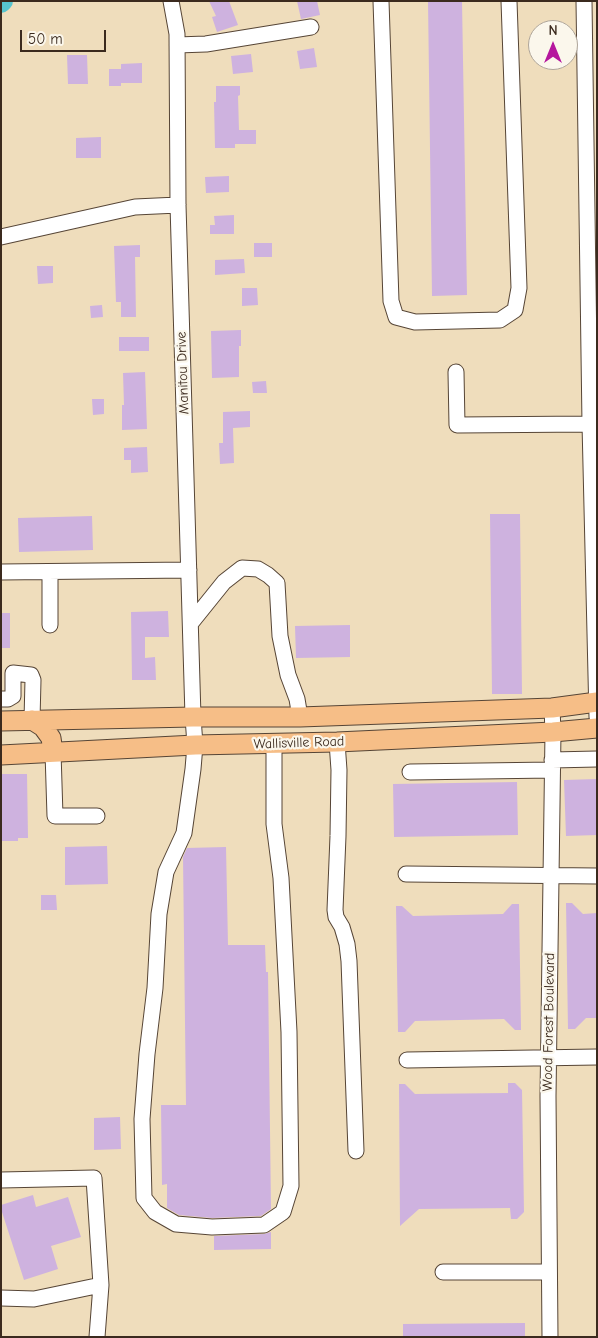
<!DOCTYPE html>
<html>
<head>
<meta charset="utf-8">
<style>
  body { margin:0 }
  #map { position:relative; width:598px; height:1338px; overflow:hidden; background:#efddbc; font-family:"Comic Neue",sans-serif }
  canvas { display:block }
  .frame { position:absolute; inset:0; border:2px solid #3b2a1e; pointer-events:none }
  .north { position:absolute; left:528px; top:20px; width:50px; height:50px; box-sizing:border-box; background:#fbf7ec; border:1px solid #aea59a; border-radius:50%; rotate:0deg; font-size:14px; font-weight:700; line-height:20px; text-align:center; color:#3b2a1e }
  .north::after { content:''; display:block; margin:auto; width:18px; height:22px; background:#b5179e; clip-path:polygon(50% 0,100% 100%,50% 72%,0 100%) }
  .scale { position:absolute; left:20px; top:30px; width:86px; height:22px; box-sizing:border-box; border:2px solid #3b2a1e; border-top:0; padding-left:6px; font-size:15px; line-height:18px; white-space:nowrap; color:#3b2a1e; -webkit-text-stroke:4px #fbf7ec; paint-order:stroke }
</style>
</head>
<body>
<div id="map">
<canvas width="598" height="1338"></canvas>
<div class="frame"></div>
<div class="north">N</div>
<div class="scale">50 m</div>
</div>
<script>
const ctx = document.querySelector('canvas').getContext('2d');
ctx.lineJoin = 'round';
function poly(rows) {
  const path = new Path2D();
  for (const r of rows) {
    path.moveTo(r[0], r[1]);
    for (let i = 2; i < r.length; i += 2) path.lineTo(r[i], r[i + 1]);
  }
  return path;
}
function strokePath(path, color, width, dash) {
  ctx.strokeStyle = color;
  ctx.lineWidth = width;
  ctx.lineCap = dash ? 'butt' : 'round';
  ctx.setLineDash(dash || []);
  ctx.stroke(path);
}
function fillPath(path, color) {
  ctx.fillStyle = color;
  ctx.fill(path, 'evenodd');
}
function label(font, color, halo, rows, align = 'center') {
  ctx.font = font + ' "Comic Neue",sans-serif';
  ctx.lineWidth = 4.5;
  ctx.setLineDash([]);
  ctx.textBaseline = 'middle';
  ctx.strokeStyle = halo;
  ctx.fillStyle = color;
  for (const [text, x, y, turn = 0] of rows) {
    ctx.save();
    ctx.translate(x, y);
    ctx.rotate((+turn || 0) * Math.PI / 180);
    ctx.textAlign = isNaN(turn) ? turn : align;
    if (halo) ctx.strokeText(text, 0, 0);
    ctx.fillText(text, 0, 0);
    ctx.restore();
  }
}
const river = poly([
  [1,3,3,1]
]);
const building = poly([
  [209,1,229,1,238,25,217,32,212,17,216,16],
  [297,1,317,1,320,15,301,19],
  [428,1,462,1,467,295,432,296],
  [314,48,317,67,300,69,297,51],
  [251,54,253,72,233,74,231,56],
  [67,55,87,55,88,84,68,84],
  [142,63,142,83,121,83,121,86,109,86,109,69,121,69,121,64],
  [216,86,240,86,240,95,238,96,239,130,256,130,256,144,235,144,235,148,215,148,214,102,216,102],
  [101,137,101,158,76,158,76,138],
  [229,176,229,192,206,193,205,177],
  [234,215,234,234,210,234,210,225,215,225,214,216],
  [254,243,272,243,272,257,254,257],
  [140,245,140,257,135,257,136,317,121,317,121,302,116,302,114,246],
  [244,259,245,273,215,275,215,260],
  [37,266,53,266,53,283,38,284],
  [242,288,257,288,258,305,242,306],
  [102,305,103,317,91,318,90,306],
  [241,330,241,346,239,346,239,377,212,378,211,331],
  [119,337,149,337,149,351,119,351],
  [145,372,147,429,122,430,122,405,124,405,123,373],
  [266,381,267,393,253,393,252,382],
  [92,399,104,399,104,414,93,415],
  [250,411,250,427,233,428,234,463,220,464,219,443,223,443,223,412],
  [147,447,148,472,131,473,131,460,124,460,124,448],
  [490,514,520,514,522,694,492,694],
  [92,516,93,550,19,552,18,518],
  [168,611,169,637,145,637,145,658,155,657,156,680,132,680,131,612],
  [1,613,10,613,10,648,1,648],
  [350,625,350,657,296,658,295,626],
  [1,774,27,774,28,838,18,838,18,841,1,841],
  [597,779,597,835,566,836,564,780],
  [517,782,518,835,394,837,393,784],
  [107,846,108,884,65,885,65,847],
  [226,847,228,945,265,945,266,972,268,972,271,1209,261,1216,212,1218,179,1215,167,1208,167,1184,162,1185,161,1105,186,1105,183,857,187,848],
  [41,895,56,895,57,910,41,910],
  [566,903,572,903,583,914,597,913,597,1018,586,1018,575,1029,568,1029],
  [512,904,519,904,521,1030,515,1030,504,1019,415,1021,405,1032,398,1032,396,906,402,906,413,916,503,914],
  [508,1083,515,1083,522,1090,524,1212,517,1219,511,1219,510,1208,419,1209,400,1226,399,1084,405,1084,415,1094,508,1093],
  [120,1117,121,1149,94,1150,94,1118],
  [33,1195,36,1207,68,1197,81,1237,51,1246,58,1269,24,1280,1,1209,1,1205],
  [271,1232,271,1249,214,1250,214,1236,264,1234],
  [525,1323,525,1337,403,1337,403,1324]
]);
const minor = poly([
  [171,1,177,34,178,205,193,717,195,745,193,769,184,833,166,872,159,914,155,988,147,1054,142,1119,144,1198,155,1212,176,1224,212,1227,264,1225,283,1212,291,1186,289,1032,281,878,274,824,274,744],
  [381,1,391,301,396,317,415,322,500,320,515,310,519,288,509,1],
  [584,1,590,424,597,717],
  [177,45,206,44,311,27],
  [1,237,135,207,178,205],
  [456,372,457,425,590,424],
  [1,572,189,570],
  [50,572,50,625],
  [191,623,224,582,242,568,258,569,268,575,277,583,280,636,288,675,297,699,300,717],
  [1,699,8,699,13,696,13,673,31,675,33,680,32,720],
  [337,742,339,770,338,836,335,910,336,917,342,927,347,944,349,961,356,1151],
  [53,752,55,816,97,816],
  [552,760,597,759],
  [410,772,552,770],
  [406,874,597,876],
  [407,1060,597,1057],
  [1,1180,94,1178,101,1285,97,1337],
  [443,1272,549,1272],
  [1,1298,34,1299,101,1285],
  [550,1337,548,1096,553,732,552,708]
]);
const major = poly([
  [32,720,43,727,51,738,53,752],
  [1,721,193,717,300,717,552,708,597,702],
  [1,755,195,745,337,742,553,732,597,728]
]);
const streetNames = [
  ["Manitou Drive",183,373,-92],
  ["Wallisville Road",299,743,-2],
  ["Wood Forest Boulevard",549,1022,-89]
];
strokePath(river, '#57c4ce', 20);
fillPath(building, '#ceb2df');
strokePath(minor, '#564536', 17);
strokePath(major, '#564536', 21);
strokePath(minor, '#fff', 15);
strokePath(major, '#f6be87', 19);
label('14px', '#3b2a1e', '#fbf7ec', streetNames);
</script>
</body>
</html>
